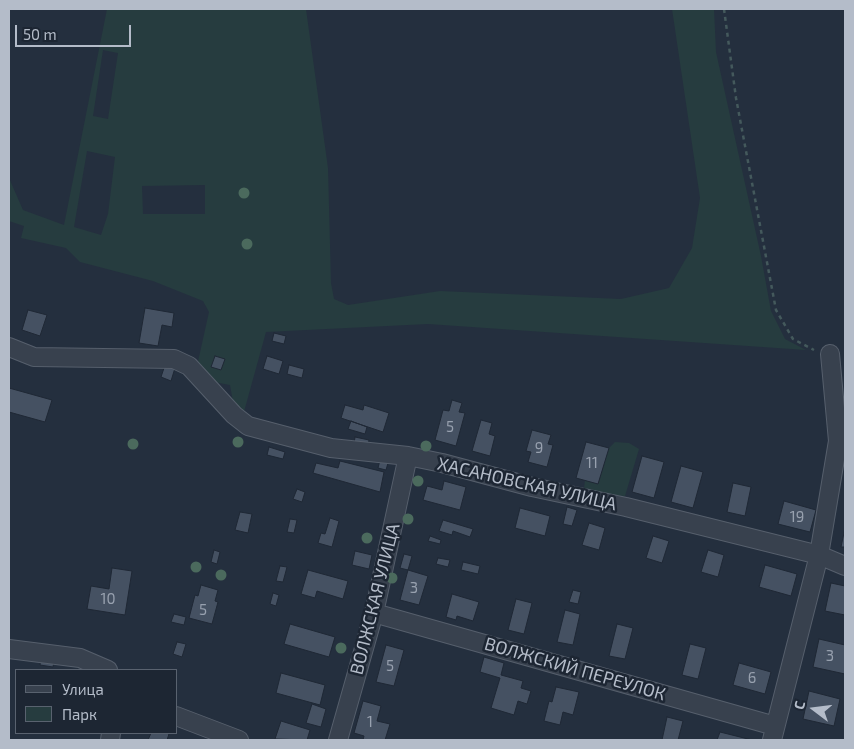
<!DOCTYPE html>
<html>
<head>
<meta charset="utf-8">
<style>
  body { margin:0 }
  #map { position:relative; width:854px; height:749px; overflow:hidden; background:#242f3e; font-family:"Exo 2",sans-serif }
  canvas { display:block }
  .frame { position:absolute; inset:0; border:10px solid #b4bcc9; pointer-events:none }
  .legend { position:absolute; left:15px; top:669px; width:162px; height:65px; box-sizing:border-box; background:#1d2633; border:1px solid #59626f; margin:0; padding:6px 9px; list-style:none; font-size:15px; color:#b4bcc9 }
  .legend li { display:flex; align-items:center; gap:10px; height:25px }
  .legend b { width:25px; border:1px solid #59626f }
  .north { position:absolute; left:789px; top:684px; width:50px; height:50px; -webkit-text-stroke:4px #1d2633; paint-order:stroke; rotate:285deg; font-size:14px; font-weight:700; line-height:20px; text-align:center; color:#b4bcc9 }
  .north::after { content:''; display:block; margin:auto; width:18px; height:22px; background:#b4bcc9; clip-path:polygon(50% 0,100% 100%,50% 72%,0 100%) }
  .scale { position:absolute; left:15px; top:25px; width:116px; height:22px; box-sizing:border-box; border:2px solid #b4bcc9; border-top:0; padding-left:6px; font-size:15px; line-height:18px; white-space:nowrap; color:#b4bcc9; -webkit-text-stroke:4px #1d2633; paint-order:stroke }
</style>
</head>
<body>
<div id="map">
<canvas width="854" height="749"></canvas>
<div class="frame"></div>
<ul class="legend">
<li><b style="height:6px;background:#38414e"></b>Улица</li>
<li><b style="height:14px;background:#263c3f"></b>Парк</li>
</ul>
<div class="north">С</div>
<div class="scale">50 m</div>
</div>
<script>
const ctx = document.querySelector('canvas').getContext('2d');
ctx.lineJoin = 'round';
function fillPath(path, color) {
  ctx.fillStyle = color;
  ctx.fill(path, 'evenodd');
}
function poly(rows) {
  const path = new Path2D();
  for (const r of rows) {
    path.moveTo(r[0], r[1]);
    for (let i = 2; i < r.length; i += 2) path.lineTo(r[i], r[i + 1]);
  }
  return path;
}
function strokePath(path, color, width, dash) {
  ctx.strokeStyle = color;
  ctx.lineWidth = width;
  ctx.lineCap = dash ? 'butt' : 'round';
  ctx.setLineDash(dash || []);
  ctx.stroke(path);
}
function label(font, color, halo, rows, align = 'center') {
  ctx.font = font + ' "Exo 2",sans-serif';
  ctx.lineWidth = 5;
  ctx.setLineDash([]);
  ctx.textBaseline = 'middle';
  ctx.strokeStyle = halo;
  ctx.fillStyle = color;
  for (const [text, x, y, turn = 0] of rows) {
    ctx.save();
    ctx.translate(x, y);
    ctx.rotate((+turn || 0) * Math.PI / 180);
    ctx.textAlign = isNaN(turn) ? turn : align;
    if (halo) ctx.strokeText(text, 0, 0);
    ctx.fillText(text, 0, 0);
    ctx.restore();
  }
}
const green = poly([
  [107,9,306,9,328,168,331,283,334,299,348,305,440,291,621,299,669,288,692,248,700,198,672,9,714,9,716,52,761,256,771,311,785,339,806,350,428,324,266,332,242,419,233,402,230,385,214,382,197,366,209,312,203,301,153,281,80,262,66,248,21,238,24,226,9,221,9,178,23,210,64,225],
  [103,50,118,53,108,119,93,116],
  [87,151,115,157,108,214,101,235,74,227],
  [205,185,205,214,143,214,142,186],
  [615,442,629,443,639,449,625,496,591,494,584,488,585,480,598,484,609,448]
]);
const building = poly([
  [145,308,174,313,172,327,162,325,158,346,139,343,145,308],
  [28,310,47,315,40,336,22,330,28,310],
  [274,333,286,336,284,344,272,341,274,333],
  [215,356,225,359,221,370,211,367,215,356],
  [267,356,283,361,279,374,263,369,267,356],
  [165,365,175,368,171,381,161,377,165,365],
  [289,365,304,369,302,378,287,374,289,365],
  [9,388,52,400,45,422,9,412,9,388],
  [452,400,462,403,459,412,465,413,456,446,435,440,443,410,449,411,452,400],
  [345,405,363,410,364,405,389,413,383,432,341,418,345,405],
  [481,420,492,423,489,434,495,436,490,456,472,451,481,420],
  [351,421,367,427,365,434,348,429,351,421],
  [532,430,551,435,548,444,553,445,547,467,528,462,531,452,526,451,532,430],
  [355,437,369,440,368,446,354,444,355,437],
  [586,442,609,448,598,484,576,478,586,442],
  [269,447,285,452,283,459,267,455,269,447],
  [642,456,664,462,654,498,632,492,642,456],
  [380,460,388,463,386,470,378,468,380,460],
  [340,461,384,472,380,492,313,473,316,463,338,468,340,461],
  [681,466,703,472,693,508,671,502,681,466],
  [444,481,466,487,460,510,423,500,427,486,442,490,444,481],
  [733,483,751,487,745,516,727,512,733,483],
  [297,489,305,492,302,502,293,499,297,489],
  [784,501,816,510,810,532,778,524,784,501],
  [567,507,577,510,572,526,563,524,567,507],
  [520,508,550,516,545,536,515,528,520,508],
  [240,512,252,514,248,533,235,530,240,512],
  [330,518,339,521,332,547,318,543,321,533,325,534,330,518],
  [290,519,297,520,294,533,287,532,290,519],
  [443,520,473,529,470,537,453,531,452,535,439,531,443,520],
  [589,523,605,528,599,550,582,545,589,523],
  [845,528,845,547,841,547,845,528],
  [430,536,441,540,440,544,428,541,430,536],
  [653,536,669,541,662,563,646,558,653,536],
  [214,550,220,552,217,564,211,562,214,550],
  [708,550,724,555,718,577,701,572,708,550],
  [355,551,372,555,369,569,352,565,355,551],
  [404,554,412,556,408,570,400,568,404,554],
  [438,558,450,560,448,567,436,564,438,558],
  [463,562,480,566,478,574,461,570,463,562],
  [765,565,797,574,791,596,759,587,765,565],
  [280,566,287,567,283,582,276,581,280,566],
  [112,568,132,571,125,615,87,609,91,586,109,589,112,568],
  [308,570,348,581,343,599,317,591,315,598,301,594,308,570],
  [408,570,428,576,419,605,400,600,408,570],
  [831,583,845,586,845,615,825,611,831,583],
  [201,585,218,590,215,601,218,602,212,624,189,618,195,595,198,596,201,585],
  [573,590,581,592,578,604,569,602,573,590],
  [273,593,279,595,276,606,270,604,273,593],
  [452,594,479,602,473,621,457,616,456,620,446,617,452,594],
  [516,599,532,603,524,634,508,630,516,599],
  [565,610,580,614,573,645,557,642,565,610],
  [174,614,186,617,184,625,171,622,174,614],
  [290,624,335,637,329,657,284,644,290,624],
  [617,624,633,628,625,659,609,656,617,624],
  [819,639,845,645,845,674,813,667,819,639],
  [177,642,186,644,182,657,173,654,177,642],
  [690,644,706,648,698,679,682,675,690,644],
  [386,645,404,650,394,686,376,682,386,645],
  [484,657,504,663,501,675,523,681,521,688,531,691,527,704,518,701,514,715,491,708,500,678,480,672,484,657],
  [41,659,54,661,53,667,40,665,41,659],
  [739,663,771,672,765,694,733,685,739,663],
  [281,673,325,685,320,705,276,693,281,673],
  [556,687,579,692,573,715,563,712,560,725,544,721,549,701,552,702,556,687],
  [809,691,840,699,834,726,803,719,809,691],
  [363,701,381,706,377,721,390,724,385,740,363,740,364,736,354,733,363,701],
  [312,704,326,709,321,727,306,723,312,704],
  [667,717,683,721,678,740,662,740,667,717],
  [281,721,310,730,307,740,275,739,281,721],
  [720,732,752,740,717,740,720,732],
  [151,733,166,733,169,734,167,740,148,740,151,733]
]);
const path = poly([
  [724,9,736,98,776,310,793,339,814,350]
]);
const minor = poly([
  [9,347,34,357,174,359,189,366,234,415,248,426,331,448,408,456,442,463,532,487,626,507,819,555,845,566],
  [374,613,775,726],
  [9,649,80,658,108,670],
  [176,716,239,740],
  [110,740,111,733],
  [338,740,374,613,408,456],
  [772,740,819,555,838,441,830,354]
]);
const trees = [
  [244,193],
  [247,244],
  [238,442],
  [133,444],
  [426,446],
  [418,481],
  [408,519],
  [367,538],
  [196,567],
  [221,575],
  [392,578],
  [341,648]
];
const numberNames = [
  ["5",450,427],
  ["9",539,448],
  ["11",592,463],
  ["19",797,517],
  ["3",414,588],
  ["10",108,599],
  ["5",203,610],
  ["3",830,656],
  ["5",390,666],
  ["6",752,678],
  ["1",370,722]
];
const streetNames = [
  ["ХАСАНОВСКАЯ УЛИЦА",527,484,13],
  ["ВОЛЖСКАЯ УЛИЦА",375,599,-76],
  ["ВОЛЖСКИЙ ПЕРЕУЛОК",575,669,16]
];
fillPath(green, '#263c3f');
fillPath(building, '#455162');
strokePath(building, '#1f2835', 1);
strokePath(minor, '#565f6c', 20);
strokePath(path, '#44595c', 2.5, [4, 4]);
strokePath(minor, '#38414e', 18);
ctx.fillStyle = '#4b6a5d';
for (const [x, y] of trees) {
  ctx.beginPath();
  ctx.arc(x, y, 5.5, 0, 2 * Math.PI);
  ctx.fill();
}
label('15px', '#98a1af', null, numberNames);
label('18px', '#b4bcc9', '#1d2633', streetNames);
</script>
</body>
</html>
